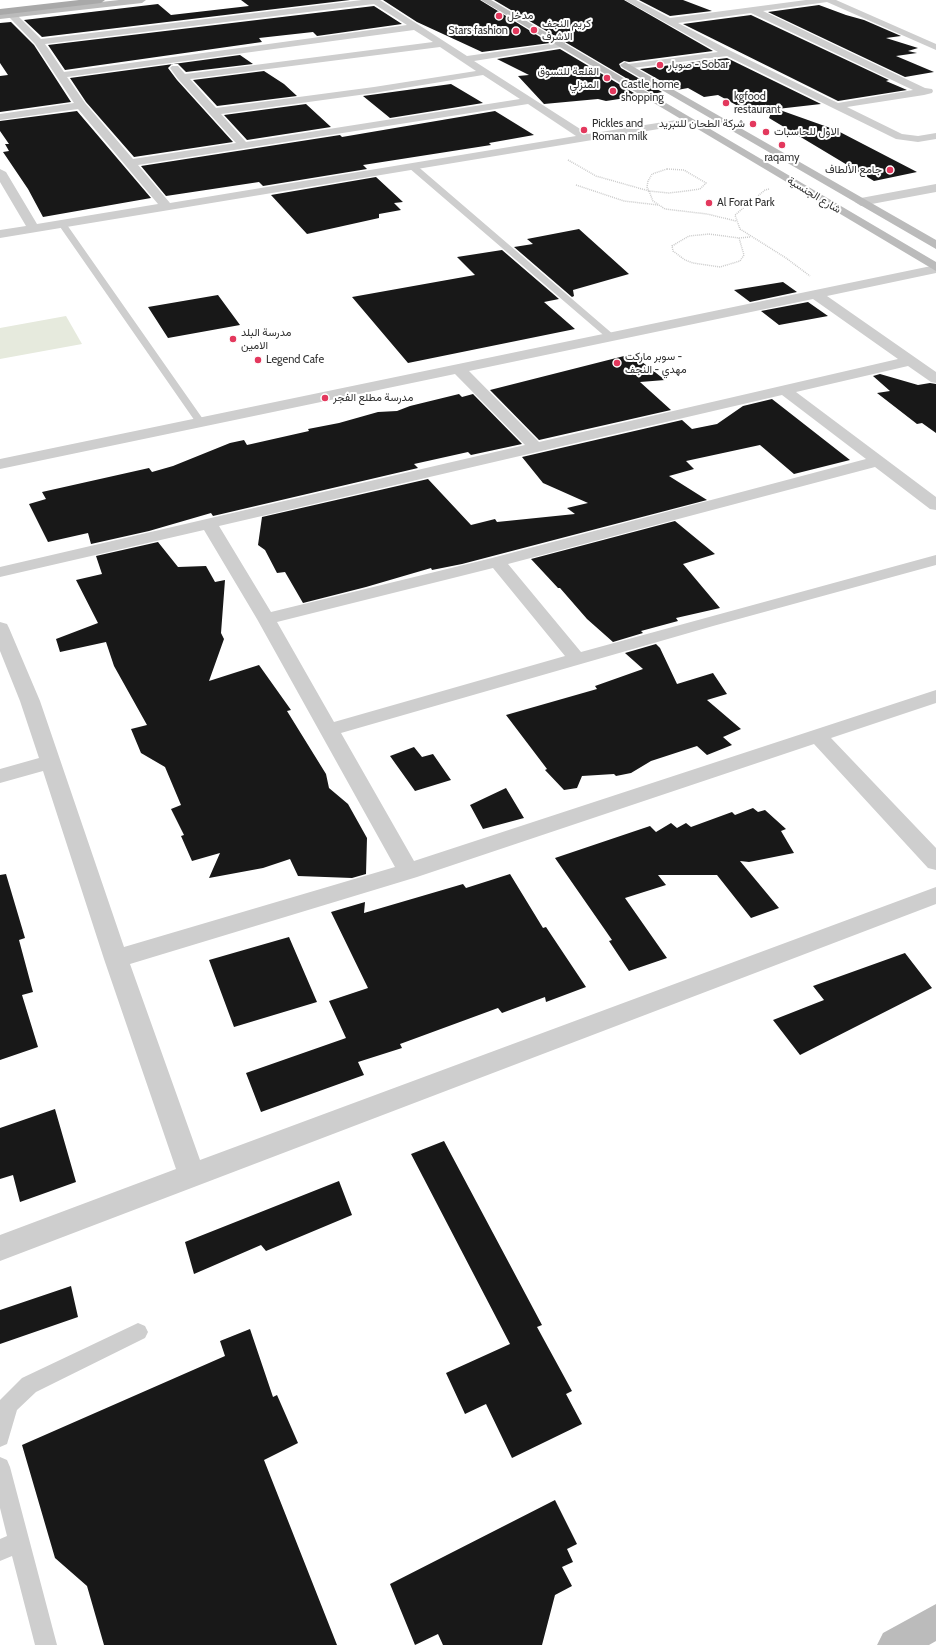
<!DOCTYPE html>
<html>
<head>
<meta charset="utf-8">
<style>
  body { margin:0 }
  canvas { display:block; background:#fff }
</style>
</head>
<body>
<canvas width="936" height="1645"></canvas>
<script>
const ctx = document.querySelector('canvas').getContext('2d');
ctx.lineJoin = 'round';
function fillPath(path, color) {
  ctx.fillStyle = color;
  ctx.fill(path, 'evenodd');
}
function poly(rows) {
  const path = new Path2D();
  for (const r of rows) {
    path.moveTo(r[0], r[1]);
    for (let i = 2; i < r.length; i += 2) path.lineTo(r[i], r[i + 1]);
  }
  return path;
}
function strokePath(path, color, width, dash) {
  ctx.strokeStyle = color;
  ctx.lineWidth = width;
  ctx.lineCap = dash ? 'butt' : 'round';
  ctx.setLineDash(dash || []);
  ctx.stroke(path);
}
function label(font, color, halo, rows, align = 'center') {
  ctx.font = font + ' Cabin,Vazirmatn,sans-serif';
  ctx.lineWidth = 4;
  ctx.setLineDash([]);
  ctx.textBaseline = 'middle';
  ctx.strokeStyle = halo;
  ctx.fillStyle = color;
  for (const [text, x, y, turn = 0] of rows) {
    ctx.save();
    ctx.translate(x, y);
    ctx.rotate((+turn || 0) * Math.PI / 180);
    ctx.textAlign = isNaN(turn) ? turn : align;
    if (halo) ctx.strokeText(text, 0, 0);
    ctx.fillText(text, 0, 0);
    ctx.restore();
  }
}
const green = poly([
  [66,316,82,344,0,359,0,328]
]);
const building = poly([
  [241,0,350,0,42,37,24,20,158,4,171,15,249,6],
  [383,0,480,0,550,43,482,52,417,22],
  [494,0,624,0,713,51,629,62,624,61,619,64,621,68,662,92,653,94],
  [639,0,683,0,712,11,670,16],
  [819,5,846,15,864,20,901,36,886,38,918,48,908,51,917,53,896,56,934,72,905,77,768,12],
  [374,6,402,24,317,36,313,32,259,38,262,42,65,70,48,45],
  [751,15,889,80,886,81,907,90,838,101,683,24],
  [11,22,34,45,71,102,0,112,0,76,8,75,0,63,0,23],
  [560,49,639,96,606,101,598,99,544,104,518,76,529,75,497,59],
  [240,55,253,64,186,72,178,64,172,64,168,68,177,80,233,142,134,157,86,102,70,78],
  [727,58,821,104,777,109,836,130,917,172,874,181,769,118,772,110,754,112,743,105,738,106,718,95,704,97,688,88,677,90,640,69],
  [264,71,284,84,297,96,217,106,193,80],
  [451,84,483,103,390,118,363,96],
  [306,104,331,127,247,140,224,115],
  [77,111,151,198,43,217,28,189,3,152,9,151,5,144,9,144,0,131,0,121],
  [495,111,534,135,489,143,491,145,363,165,367,169,263,186,259,182,166,196,141,166,340,135,342,137],
  [376,177,403,202,394,203,401,210,379,214,379,218,307,234,271,195],
  [579,229,629,274,573,290,574,296,572,297,514,247,533,244,527,239],
  [502,250,559,299,544,302,575,329,408,363,352,297,475,275,457,257],
  [783,282,797,292,750,302,734,290],
  [218,295,240,325,168,338,148,307],
  [808,302,828,316,779,325,761,311],
  [632,354,665,380,640,382,671,410,539,440,490,390],
  [880,374,918,385,930,383,936,384,936,433,922,423,917,424,877,393,890,391,873,376],
  [459,394,462,397,473,394,522,444,471,455,468,452,414,464,418,468,213,516,211,513,149,531,91,544,88,533,48,542,29,504,46,499,42,492,149,468,152,472,173,466,230,443,244,440,247,445,309,431,308,429,339,423,378,412,397,411,410,406],
  [772,399,850,460,794,474,760,445,686,461,694,469,669,476,707,500,462,564,432,570,431,568,366,587,303,603,285,572,277,573,265,550,258,545,262,517,428,479,471,525,495,519,497,522,575,514,567,508,588,503,543,483,522,457,682,420,692,429,717,424,743,406],
  [675,521,715,554,683,564,720,608,676,618,678,621,641,631,643,633,613,642,587,619,560,588,558,588,531,559],
  [158,542,178,567,206,566,215,582,225,580,221,633,224,639,209,681,259,665,291,710,287,711,326,774,329,788,348,804,367,838,366,874,352,878,298,876,290,859,263,868,209,878,220,853,192,861,181,836,184,835,171,809,181,805,165,767,141,753,131,729,147,725,114,666,106,642,60,652,56,639,98,623,76,580,102,574,96,556],
  [656,644,660,648,677,684,713,673,727,694,707,700,741,729,723,737,732,745,707,755,697,746,651,761,631,773,616,776,614,774,582,776,577,788,564,790,545,770,547,769,506,715,597,689,595,686,643,669,625,653],
  [414,747,422,757,433,754,451,780,415,791,390,756],
  [506,788,524,818,483,829,470,805],
  [753,808,758,812,765,810,786,829,781,831,794,853,749,862,740,861,779,908,751,918,717,875,658,875,666,885,625,898,667,958,629,971,609,941,612,940,555,858,650,826,656,832,671,823,677,828,686,823,691,827,732,812,735,815],
  [6,874,25,938,19,940,33,992,22,995,38,1047,0,1060,0,875],
  [510,874,543,928,546,927,586,987,546,1002,545,997,502,1013,498,1008,400,1044,402,1048,358,1062,364,1075,261,1112,246,1073,346,1038,329,1001,368,988,331,912,365,902,364,913,463,884,466,888],
  [289,937,317,1002,234,1027,209,960],
  [905,953,932,988,800,1055,773,1020,824,1000,813,986],
  [55,1109,76,1182,20,1202,13,1175,0,1179,0,1128],
  [444,1141,542,1325,537,1327,572,1391,566,1394,582,1424,512,1458,486,1404,465,1414,446,1373,510,1344,411,1154],
  [339,1181,352,1215,266,1251,261,1245,194,1274,185,1242],
  [71,1286,78,1317,0,1344,0,1310],
  [250,1329,273,1397,277,1395,298,1443,264,1460,337,1645,104,1645,87,1586,55,1558,22,1445,225,1356,220,1341],
  [555,1500,577,1544,567,1549,573,1562,562,1567,572,1586,555,1595,542,1645,443,1645,438,1634,415,1645,390,1584]
]);
const path = poly([
  [568,160,596,176,649,191],
  [667,169,684,170,706,183,700,189,686,191,669,193,649,191,647,187,648,181,652,174,667,169],
  [576,185,624,201,658,205],
  [769,189,765,190,735,215,740,229,786,258,810,276],
  [649,191,653,201,665,209,707,214,736,221],
  [709,234,739,238,744,255,740,261,720,267,693,263,685,260,673,251,672,246,689,236,709,234],
  [739,238,750,237]
]);
const lane = poly([
  [409,164,415,164,614,335,614,339,608,339,409,168,409,164],
  [59,222,65,222,205,422,203,424,197,424,58,224,59,222],
  [138,1323,145,1326,148,1332,145,1338,36,1392,17,1410,7,1444,0,1447,0,1400,22,1378,138,1323],
  [0,1457,7,1460,10,1467,57,1645,35,1645,12,1556,0,1561,0,1539,7,1536,0,1508,0,1457]
]);
const street = poly([
  [362,0,380,0,467,56,565,42,565,46,562,47,474,61,588,134,689,118,694,121,689,124,0,238,0,230,26,226,0,182,0,169,6,172,37,224,158,204,78,109,0,120,0,114,74,103,35,44,9,17,9,13,15,13,41,39,362,0],
  [374,4,407,25,64,72,45,44,374,4],
  [414,30,433,42,185,74,178,66,172,66,170,68,178,79,236,143,133,159,85,103,67,77,414,30],
  [440,47,476,71,374,87,216,108,190,79,440,47],
  [483,75,520,99,246,142,221,114,374,93,483,75],
  [528,104,576,136,170,203,138,165,528,104],
  [625,0,636,0,670,18,806,0,836,0,936,44,936,50,827,2,763,11,925,88,932,89,933,91,932,93,924,95,847,107,902,134,918,136,936,133,936,139,918,142,896,139,727,56,625,69,623,67,628,64,718,52,625,0],
  [751,13,913,90,838,103,731,51,678,23,751,13],
  [936,184,936,192,861,206,855,202,861,198,936,184],
  [936,265,936,273,827,296,936,372,936,383,931,382,908,366,796,392,936,497,936,510,930,509,875,467,508,564,581,652,936,555,936,565,713,626,341,733,414,861,936,690,936,703,831,738,936,848,936,870,928,868,814,744,417,877,130,964,200,1160,936,887,936,904,0,1261,0,1235,176,1169,104,959,43,771,0,783,0,769,39,758,20,701,0,651,0,622,7,624,9,628,40,701,124,947,395,867,257,619,204,530,0,577,0,567,525,445,455,374,0,469,0,459,936,265],
  [813,299,898,359,539,442,469,371,813,299],
  [782,395,866,459,492,558,271,612,219,526,782,395],
  [493,568,565,656,334,722,277,622,493,568]
]);
const secondary = poly([
  [119,0,146,0,142,3,0,19,0,13,119,0],
  [481,0,491,0,936,262,936,271,481,0],
  [625,62,936,240,936,249,622,67,620,65,625,62],
  [936,1604,936,1641,929,1645,877,1645,883,1633,936,1604]
]);
const primary = poly([
  [79,0,105,0,101,3,0,15,0,9,79,0]
]);
const markers = [
  [499,16,4,"#e3385d"],
  [534,30,4,"#e3385d"],
  [516,31,4,"#e3385d"],
  [660,65,4,"#e3385d"],
  [607,78,4,"#e3385d"],
  [613,91,4,"#e3385d"],
  [726,103,4,"#e3385d"],
  [753,124,4,"#e3385d"],
  [584,130,4,"#e3385d"],
  [766,132,4,"#e3385d"],
  [782,145,4,"#e3385d"],
  [890,170,4,"#e3385d"],
  [709,203,4,"#e3385d"],
  [233,339,4,"#e3385d"],
  [258,360,4,"#e3385d"],
  [617,363,4,"#e3385d"],
  [325,398,4,"#e3385d"]
];
const farPoinames = [
  ["مدخل",507,16],
  ["كريم النجف",542,24],
  ["الاشرف",542,37],
  ["Stars fashion",508,31,"right"],
  ["صوبار - Sobar",668,65],
  ["القلعة للتسوق",599,72,"right"],
  ["المنزلي",599,85,"right"],
  ["Castle home",621,85],
  ["shopping",621,98],
  ["kgfood",734,97],
  ["restaurant",734,110],
  ["Pickles and",592,124],
  ["Roman milk",592,137],
  ["شركة الطحان للتبريد",745,124,"right"],
  ["الاول للحاسبات",774,132],
  ["raqamy",782,158,"center"],
  ["جامع الألطاف",882,170,"right"],
  ["Al Forat Park",717,203],
  ["مدرسة البلد",241,333],
  ["الامين",241,346],
  ["سوبر ماركت -",625,357],
  ["مهدي - النجف",625,370],
  ["Legend Cafe",266,360],
  ["مدرسة مطلع الفجر",333,398]
];
const farStreetnames = [
  ["شارع الجنسية",814,195,31]
];
fillPath(green, '#e6eadd');
fillPath(building, '#181818');
strokePath(path, '#cbcbcb', 1.5, [1, 1]);
fillPath(lane, '#cecece');
fillPath(street, '#cecece');
fillPath(secondary, '#bbb');
fillPath(primary, '#a9a9a9');
for (const [x, y, r, color] of markers) {
  const dot = new Path2D();
  dot.arc(x, y, r, 0, 2 * Math.PI);
  ctx.fillStyle = color;
  ctx.fill(dot);
  strokePath(dot, '#fff', 1.5);
}
label('11px', '#313131', '#fff', farPoinames, 'left');
label('11px', '#313131', '#fff', farStreetnames);
</script>
</body>
</html>
